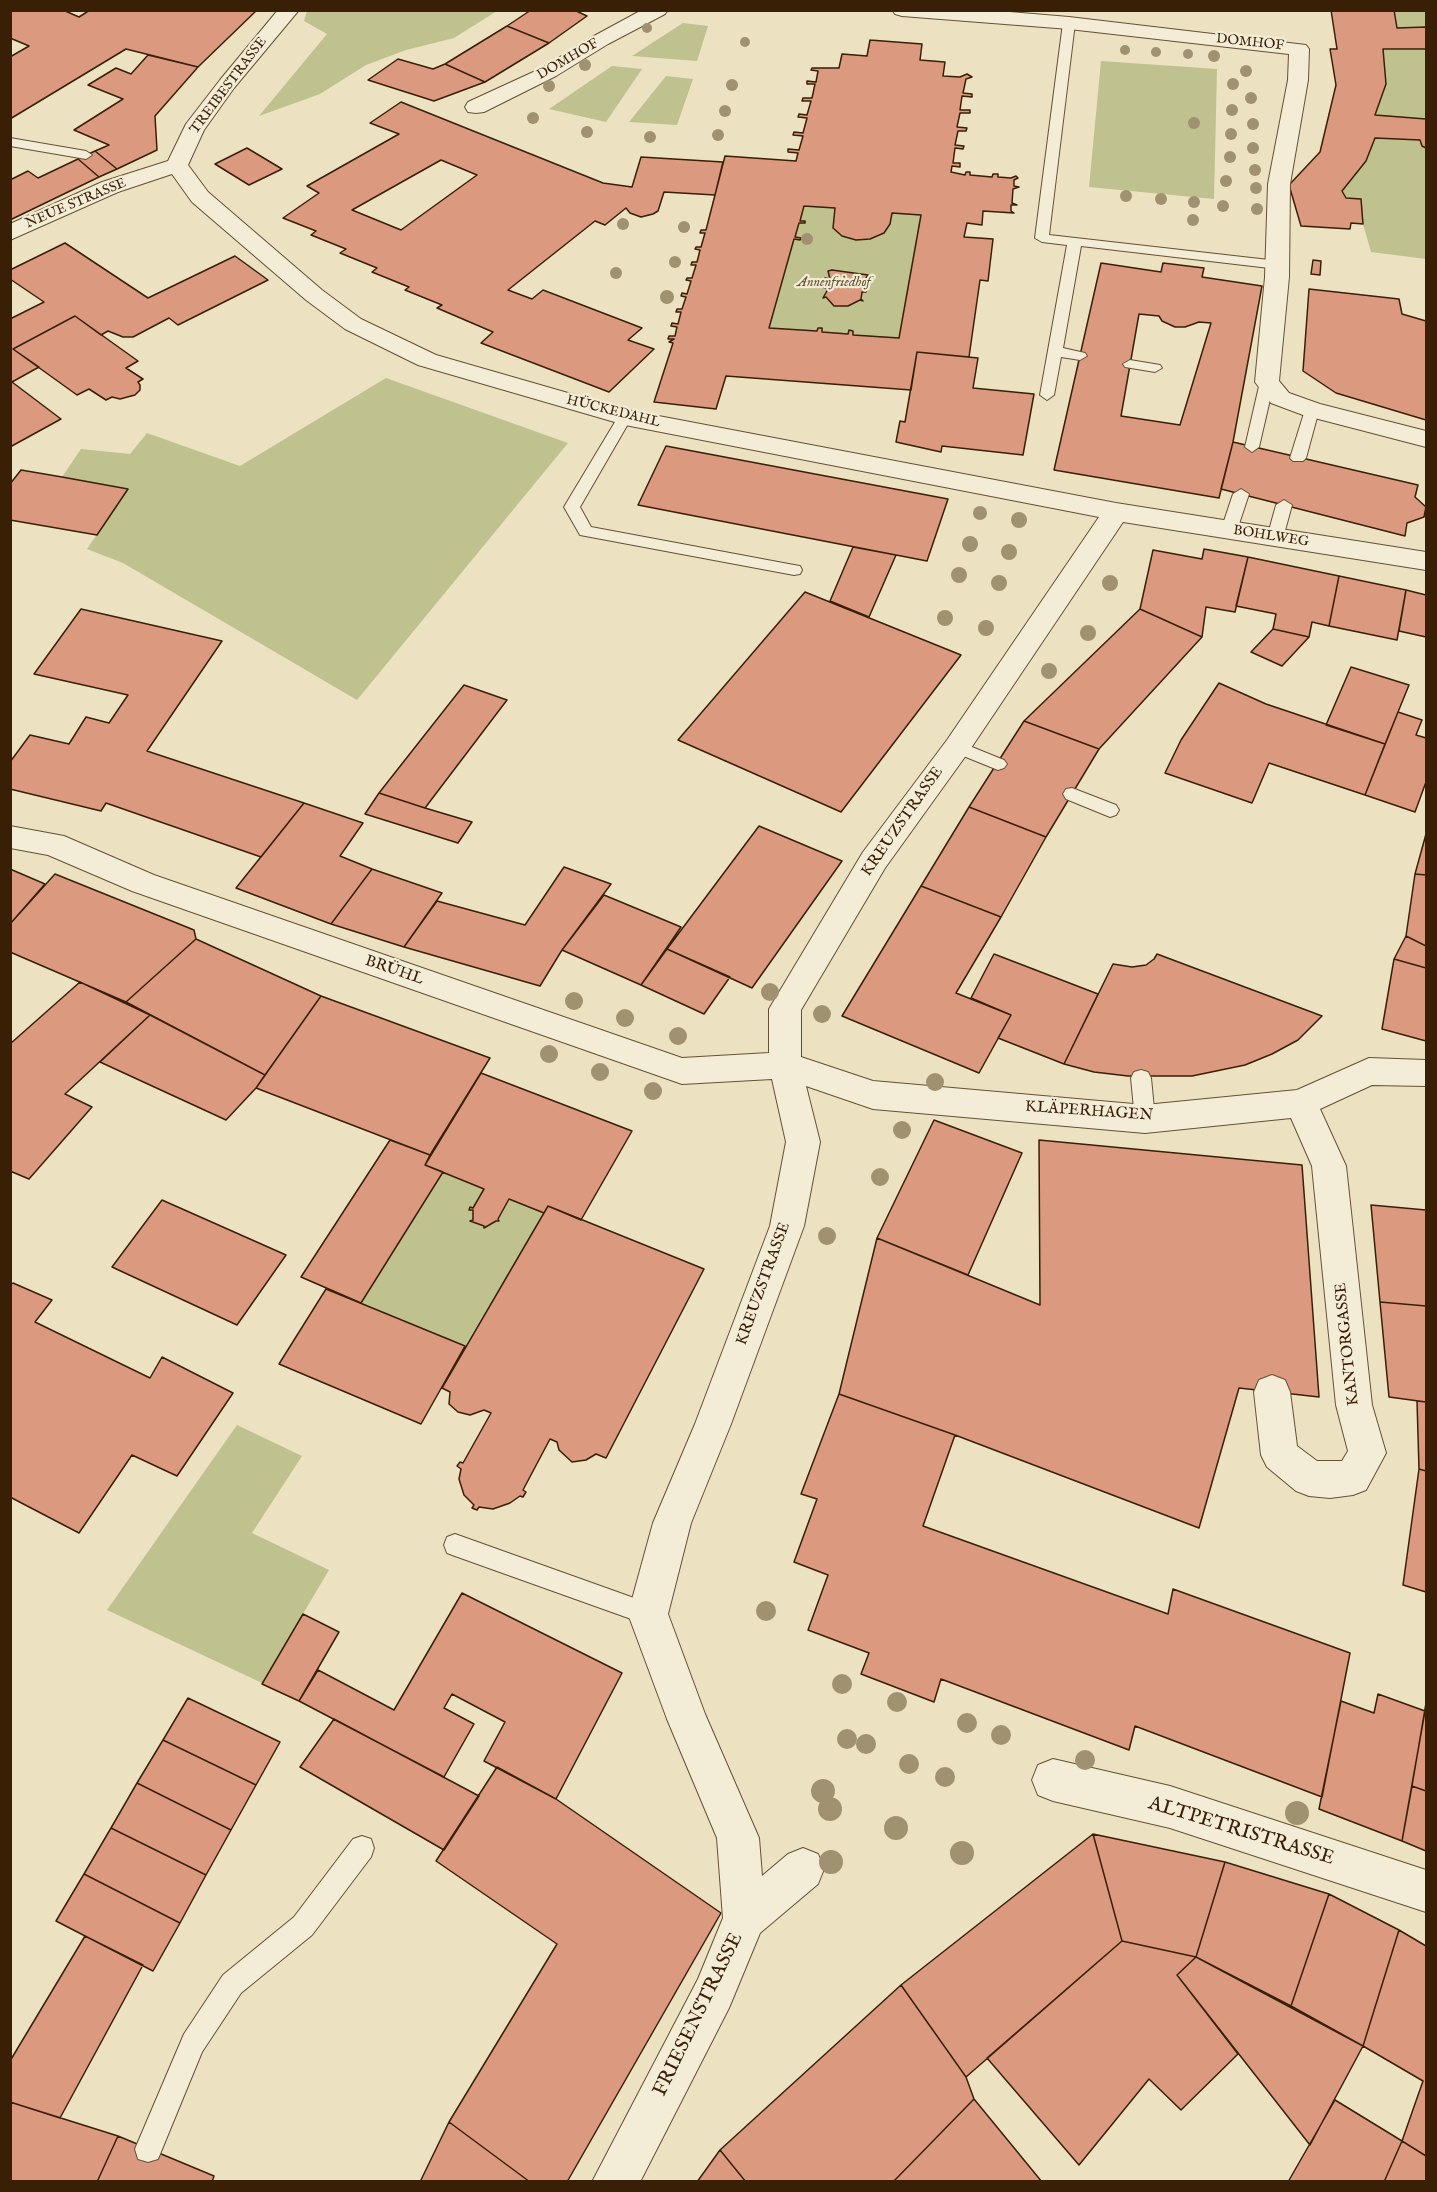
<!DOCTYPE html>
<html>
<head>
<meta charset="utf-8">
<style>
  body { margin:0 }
  #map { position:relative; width:1437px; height:2192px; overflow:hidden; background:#ece2c1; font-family:"IM FELL English",serif }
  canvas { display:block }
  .frame { position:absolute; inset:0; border:12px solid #391f06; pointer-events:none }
</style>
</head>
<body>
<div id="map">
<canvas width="1437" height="2192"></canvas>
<div class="frame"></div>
</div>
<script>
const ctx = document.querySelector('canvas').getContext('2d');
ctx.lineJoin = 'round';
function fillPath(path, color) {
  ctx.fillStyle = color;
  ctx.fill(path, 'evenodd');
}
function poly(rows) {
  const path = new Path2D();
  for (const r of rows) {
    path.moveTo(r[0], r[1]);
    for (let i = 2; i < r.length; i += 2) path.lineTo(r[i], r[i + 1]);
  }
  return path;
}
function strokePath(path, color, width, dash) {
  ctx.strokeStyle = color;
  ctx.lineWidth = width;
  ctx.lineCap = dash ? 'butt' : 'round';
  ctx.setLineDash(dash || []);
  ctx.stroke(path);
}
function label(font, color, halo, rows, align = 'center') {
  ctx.font = font + ' "IM FELL English",serif';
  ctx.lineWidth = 4.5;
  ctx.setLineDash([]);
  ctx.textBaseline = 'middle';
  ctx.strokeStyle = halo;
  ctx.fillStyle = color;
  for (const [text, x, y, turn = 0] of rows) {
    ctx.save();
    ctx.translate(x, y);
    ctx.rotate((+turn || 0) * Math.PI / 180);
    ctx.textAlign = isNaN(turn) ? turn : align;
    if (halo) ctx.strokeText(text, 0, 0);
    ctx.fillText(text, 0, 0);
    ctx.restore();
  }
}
const green = poly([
  [307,11,307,10,497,11,454,38,406,50,366,65,320,94,259,116,327,34,304,21],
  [1394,11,1426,11,1426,27,1397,28],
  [683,23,708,26,697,61,632,56],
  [1383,49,1426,49,1426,119,1375,115,1386,84],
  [1101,61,1217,69,1214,199,1089,187],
  [612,66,642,69,606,122,549,109],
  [666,76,693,79,677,125,629,122],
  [1375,138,1420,140,1422,146,1426,148,1426,259,1371,252,1363,224,1361,199,1346,198,1342,191,1366,161],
  [804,206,835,208,833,228,842,236,870,239,884,233,890,224,892,213,921,215,899,338,853,335,853,331,849,330,848,334,822,332,822,328,818,328,817,331,769,328,794,239,800,240,795,237,799,223,805,223,800,221],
  [386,378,568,443,357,700,123,563,87,549,128,489,62,477,81,449,130,454,147,433,240,466],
  [443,1172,484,1189,473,1208,469,1209,473,1210,473,1220,471,1222,484,1226,484,1228,496,1221,499,1221,498,1219,509,1199,544,1213,465,1346,361,1303],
  [237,1425,302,1456,252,1533,329,1570,262,1683,107,1610]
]);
const building = poly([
  [10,10,63,10,79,17,90,10,257,10,198,67,126,49,10,119,10,57,29,46,10,38,10,10],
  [531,10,574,10,587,16,549,43,507,26,531,10],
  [1331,10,1394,10,1397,28,1426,27,1426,49,1383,49,1386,84,1375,115,1426,119,1426,148,1422,146,1420,140,1375,138,1366,161,1342,191,1346,198,1361,199,1363,224,1351,223,1350,229,1301,226,1289,185,1320,152,1336,85,1330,49,1337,49,1331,10],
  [507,26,549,43,485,82,445,64,507,26],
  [870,40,922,44,920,60,945,62,943,76,960,77,967,74,972,77,966,79,963,93,972,94,972,97,962,96,960,110,970,110,970,113,960,113,957,127,967,128,966,131,958,131,955,145,964,146,963,149,955,148,953,163,960,163,960,167,952,166,951,172,965,175,966,172,970,172,970,175,992,177,993,174,998,174,998,177,1011,178,1016,176,1018,178,1014,180,1014,186,1019,187,1013,189,1012,203,1017,205,1011,205,1011,211,1014,213,983,211,982,225,967,223,964,237,993,239,988,281,980,280,969,357,917,352,911,390,726,376,716,409,654,402,673,343,669,342,674,339,668,339,669,336,675,336,677,327,671,326,672,323,678,324,681,312,676,312,677,309,682,309,686,297,681,296,682,293,687,294,691,281,686,280,687,278,692,278,696,265,691,265,692,262,697,262,700,250,695,249,696,247,701,247,705,233,700,233,701,230,706,230,725,156,796,161,798,153,788,152,788,149,799,150,803,136,793,135,794,132,803,133,807,118,798,117,799,114,807,115,811,101,802,101,803,98,812,98,815,84,807,84,807,81,816,82,818,71,811,70,812,68,839,68,842,54,867,56,870,40],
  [804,206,835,208,833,228,842,236,856,240,870,239,884,233,890,224,892,213,921,215,899,338,853,335,853,331,849,330,848,334,822,332,822,328,818,328,817,331,769,328,794,239,800,240,801,238,795,237,799,223,805,223,805,221,800,221,804,206],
  [148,55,198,67,155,116,157,150,117,169,95,151,109,145,74,130,123,99,88,85,116,68,131,74,148,55],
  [398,59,433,69,445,64,485,82,434,101,368,80,398,59],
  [401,102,603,183,632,187,641,157,723,162,715,195,664,192,658,211,653,214,641,217,630,213,626,208,605,225,595,221,508,290,532,299,543,290,642,328,628,340,654,349,609,392,481,343,493,332,437,308,442,305,405,290,409,287,372,272,377,268,340,253,346,249,311,235,316,231,283,218,319,193,307,186,399,134,370,123,401,102],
  [441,160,477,175,401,230,352,210,441,160],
  [247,148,282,169,249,185,215,164,247,148],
  [95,151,117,169,99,177,78,159,95,151],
  [78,159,99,177,10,220,10,180,28,171,38,178,78,159],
  [65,243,148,298,235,256,268,280,178,325,169,318,133,337,123,337,108,331,101,335,75,316,13,349,39,367,12,382,61,419,10,447,10,319,44,302,10,279,10,270,65,243],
  [1313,260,1321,261,1320,275,1311,274,1313,260],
  [1101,263,1161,272,1163,263,1204,268,1202,277,1262,286,1233,442,1219,498,1054,470,1101,263],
  [1139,314,1159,316,1162,321,1175,327,1185,327,1199,322,1211,323,1180,425,1121,416,1139,314],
  [832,270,868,275,864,281,868,281,868,284,864,283,863,290,867,290,866,292,862,292,861,299,863,301,860,300,848,306,834,306,826,297,823,298,828,289,823,287,828,287,830,281,825,281,825,278,830,279,828,271,832,270],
  [1309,289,1399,299,1402,314,1426,321,1426,420,1336,393,1303,371,1309,289],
  [75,316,138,361,126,368,143,379,138,382,140,385,140,390,135,395,120,399,112,397,106,400,89,389,77,395,13,349,75,316],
  [917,352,978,358,973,388,1034,394,1023,455,942,446,941,452,896,442,900,421,905,422,917,352],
  [1233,442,1418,485,1415,497,1426,507,1424,517,1407,523,1405,536,1221,489,1233,442],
  [666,446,948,499,927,561,638,505,666,446],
  [21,470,62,477,128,489,97,535,10,520,10,484,21,470],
  [853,547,896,555,869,617,830,601,853,547],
  [1204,549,1248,557,1235,612,1206,607,1202,637,1140,609,1153,550,1202,559,1204,549],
  [1248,557,1339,576,1329,626,1312,622,1309,637,1273,629,1276,614,1236,606,1248,557],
  [1339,576,1406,590,1397,640,1329,626,1339,576],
  [1406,590,1426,595,1426,637,1399,631,1406,590],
  [805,592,961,655,841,812,678,740,805,592],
  [81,609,222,641,147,751,304,803,261,857,106,803,101,811,10,789,10,762,30,735,69,744,86,717,109,723,128,695,34,674,81,609],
  [1140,609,1202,637,1099,749,1024,721,1140,609],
  [1273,629,1309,637,1282,666,1251,652,1273,629],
  [1351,667,1409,685,1385,744,1326,725,1351,667],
  [1219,683,1266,704,1385,744,1365,795,1269,763,1252,803,1165,773,1181,740,1219,683],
  [464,685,507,700,425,808,379,793,464,685],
  [1398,712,1422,720,1416,735,1426,738,1426,782,1415,812,1365,795,1398,712],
  [1024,721,1099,749,1046,837,969,807,1024,721],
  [379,793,425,808,472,822,458,843,365,814,379,793],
  [304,803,363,823,340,856,372,869,331,924,236,888,304,803],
  [969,807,1046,837,1001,917,921,886,969,807],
  [759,826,842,861,752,988,667,949,759,826],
  [1426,834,1426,875,1415,874,1426,834],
  [564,867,611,884,562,950,540,986,404,947,437,901,525,925,564,867],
  [10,869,45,884,10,924,10,869],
  [372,869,442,893,404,947,331,924,372,869],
  [55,874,194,930,196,939,126,1002,10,952,10,924,55,874],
  [1415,874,1426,875,1426,946,1406,936,1415,874],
  [921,886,1001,917,956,993,1011,1015,979,1073,842,1016,921,886],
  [604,895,681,927,641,985,562,950,604,895],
  [1406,936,1426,946,1426,968,1394,959,1406,936],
  [196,939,321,996,265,1075,126,1002,196,939],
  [667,949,730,977,704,1014,641,985,667,949],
  [994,954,1098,994,1064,1064,998,1038,1011,1015,971,998,994,954],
  [1157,954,1322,1016,1298,1040,1272,1054,1245,1065,1192,1076,1128,1076,1094,1072,1064,1064,1113,964,1132,967,1146,965,1154,959,1157,954],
  [1394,959,1426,968,1426,1041,1382,1029,1394,959],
  [80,982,150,1015,65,1094,92,1107,29,1179,10,1171,10,1044,80,982],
  [321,996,490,1058,430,1155,256,1088,321,996],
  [150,1015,265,1075,256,1088,226,1120,100,1062,150,1015],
  [481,1073,632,1131,581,1220,548,1206,544,1213,509,1199,498,1219,499,1221,496,1221,484,1228,484,1226,470,1221,473,1220,473,1210,469,1210,470,1207,473,1208,484,1189,425,1165,481,1073],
  [934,1120,1022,1153,968,1275,877,1238,934,1120],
  [390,1140,430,1155,425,1165,443,1172,361,1303,301,1277,390,1140],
  [1039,1140,1302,1165,1319,1397,1239,1388,1199,1528,955,1435,839,1394,877,1238,1040,1305,1039,1140],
  [162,1200,286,1255,237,1325,112,1267,162,1200],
  [1371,1205,1426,1210,1426,1306,1380,1302,1371,1205],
  [548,1206,704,1269,606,1458,596,1454,586,1460,572,1462,559,1450,557,1442,550,1439,523,1490,526,1492,523,1497,520,1496,510,1503,493,1509,479,1507,477,1510,472,1508,474,1505,464,1495,459,1479,461,1469,457,1466,460,1462,463,1463,491,1413,484,1410,470,1415,458,1412,449,1404,450,1392,442,1388,548,1206],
  [13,1283,52,1300,35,1322,150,1378,162,1357,233,1393,177,1476,132,1455,79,1533,10,1497,10,1285,13,1283],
  [326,1289,465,1346,421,1424,279,1364,326,1289],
  [1380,1302,1426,1306,1426,1402,1389,1397,1380,1302],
  [839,1394,955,1435,923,1526,1168,1614,1173,1589,1350,1653,1322,1797,1135,1726,1129,1750,941,1679,934,1702,861,1674,869,1653,808,1630,828,1575,794,1562,817,1499,801,1494,839,1394],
  [1417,1401,1426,1402,1426,1471,1419,1469,1417,1401],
  [1419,1469,1426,1471,1426,1592,1403,1585,1419,1469],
  [462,1593,622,1673,556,1799,484,1761,505,1722,452,1694,444,1708,474,1724,444,1777,299,1701,318,1670,394,1710,462,1593],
  [303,1614,339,1632,299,1701,262,1684,303,1614],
  [1378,1694,1425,1711,1402,1841,1319,1809,1341,1701,1374,1713,1378,1694],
  [188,1698,280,1742,256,1785,163,1740,188,1698],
  [1426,1703,1426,1791,1412,1786,1426,1703],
  [334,1719,479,1796,444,1850,300,1767,334,1719],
  [163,1740,256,1785,231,1830,137,1783,163,1740],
  [497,1767,556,1799,721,1913,567,2182,530,2182,449,2122,557,1944,436,1861,497,1767],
  [137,1783,231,1830,206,1875,111,1828,137,1783],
  [1412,1786,1426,1791,1426,1851,1402,1841,1412,1786],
  [111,1828,206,1875,180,1923,84,1874,111,1828],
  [1093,1834,1122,1941,966,2077,901,1985,1093,1834],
  [1093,1834,1225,1862,1196,1957,1122,1941,1093,1834],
  [1225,1862,1329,1894,1291,2006,1196,1957,1225,1862],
  [84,1874,180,1923,153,1971,56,1921,84,1874],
  [1329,1894,1399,1930,1363,2046,1291,2006,1329,1894],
  [1399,1930,1426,1946,1426,2156,1402,2141,1423,2081,1363,2046,1399,1930],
  [85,1936,143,1965,60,2118,10,2102,10,2061,85,1936],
  [1122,1941,1196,1957,1177,1975,1238,2054,1181,2110,1149,2079,1079,2165,987,2058,1122,1941],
  [1196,1957,1363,2046,1310,2145,1177,1975,1196,1957],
  [901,1985,966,2077,974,2099,893,2182,746,2182,720,2150,901,1985],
  [974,2099,1042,2182,893,2182,974,2099],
  [1335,2100,1402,2141,1384,2182,1288,2182,1335,2100],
  [10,2102,118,2136,97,2182,10,2182,10,2102],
  [449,2122,530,2182,420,2182,449,2122],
  [118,2136,214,2176,212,2182,97,2182,118,2136],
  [1402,2141,1426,2156,1426,2182,1384,2182,1402,2141],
  [720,2150,746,2182,697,2182,720,2150]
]);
const lane = poly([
  [1069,19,1075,23,1049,235,1278,261,1285,265,1278,269,1081,246,1063,348,1085,353,1087,356,1080,360,1061,357,1054,395,1047,400,1040,395,1067,245,1042,242,1035,238,1063,23,1069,19],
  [10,138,86,151,92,155,86,159,10,146,10,138],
  [1130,360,1160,365,1162,368,1155,372,1125,367,1123,364,1130,360],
  [1267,378,1274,382,1259,447,1252,452,1245,447,1260,382,1267,378],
  [1312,405,1319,410,1306,458,1303,461,1293,461,1290,458,1305,410,1312,405],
  [625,412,632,417,580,507,591,527,794,565,800,566,802,570,800,574,794,575,580,535,564,507,618,417,625,412],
  [1241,489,1249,494,1237,530,1234,534,1224,534,1221,530,1233,494,1241,489],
  [1284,500,1292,505,1283,538,1281,542,1269,542,1267,538,1276,505,1284,500],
  [957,741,1004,760,1007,764,1004,768,998,770,951,751,948,747,951,743,957,741],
  [1072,788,1116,805,1119,810,1116,815,1110,817,1066,799,1063,794,1066,789,1072,788],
  [1141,1070,1148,1072,1151,1078,1155,1119,1152,1125,1145,1127,1138,1125,1135,1119,1131,1078,1134,1072,1141,1070],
  [455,1534,648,1603,656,1606,660,1614,656,1622,648,1625,455,1556,447,1553,444,1545,447,1537,455,1534],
  [362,1836,371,1839,374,1848,371,1857,312,1935,241,1993,202,2052,158,2159,148,2162,138,2159,135,2149,184,2034,223,1975,294,1917,353,1839,362,1836]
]);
const street = poly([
  [278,10,299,10,234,88,204,130,188,165,208,192,322,290,361,319,436,355,627,410,1116,503,1426,552,1426,570,1123,522,967,754,885,868,801,1010,801,1057,873,1081,1145,1105,1297,1090,1369,1058,1426,1060,1426,1086,1372,1085,1320,1109,1346,1166,1372,1405,1386,1453,1366,1490,1353,1495,1330,1498,1309,1496,1296,1491,1267,1467,1261,1455,1254,1392,1259,1380,1272,1375,1285,1380,1290,1392,1297,1446,1317,1461,1342,1461,1348,1451,1336,1405,1312,1166,1291,1118,1145,1133,873,1109,806,1086,820,1142,804,1226,731,1424,691,1523,668,1614,705,1714,759,1838,762,1876,788,1854,803,1848,818,1854,824,1869,818,1884,760,1933,729,2008,640,2182,592,2182,698,1979,723,1918,717,1838,667,1719,628,1614,653,1523,695,1424,770,1226,786,1142,772,1079,682,1084,132,891,48,855,10,848,10,826,64,836,154,875,682,1058,769,1053,769,1009,863,852,947,740,1099,517,625,425,418,365,345,329,306,300,192,202,172,174,118,192,10,240,10,224,102,182,168,161,186,124,220,80,278,10],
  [642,10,668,10,665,14,608,44,556,76,484,112,476,113,468,112,465,107,468,102,542,68,594,36,642,10],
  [892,10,986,10,1069,17,1306,45,1309,49,1308,80,1290,184,1289,277,1279,381,1289,393,1320,404,1426,431,1426,447,1303,415,1271,403,1255,382,1265,277,1268,184,1288,80,1289,54,1069,29,902,16,895,14,892,10],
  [1053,1759,1170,1786,1426,1870,1426,1912,1170,1828,1053,1801,1038,1795,1032,1780,1038,1765,1053,1759]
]);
const trees = [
  [647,28,5],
  [745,42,5],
  [1125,50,5],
  [1156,52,5],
  [1188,54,5],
  [1214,56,6],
  [585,65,6],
  [1246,71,6],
  [1233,84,6],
  [732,85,6],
  [549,86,6],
  [1251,98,6],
  [1232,110,6],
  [725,111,6],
  [533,118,6],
  [1194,123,6],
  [1253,124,6],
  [587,132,6],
  [1231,134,6],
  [718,135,6],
  [650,137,6],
  [1253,148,6],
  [1230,157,6],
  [1255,170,6],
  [1226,181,6],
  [1256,188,6],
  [1126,196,6],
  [1161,199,6],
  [1194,202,6],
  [1223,206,6],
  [1257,209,6],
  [1193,220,6],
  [623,224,6],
  [684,227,6],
  [807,239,6],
  [675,262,6],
  [616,273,6],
  [667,297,7],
  [980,513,7],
  [1019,520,8],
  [970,544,8],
  [1009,552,8],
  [959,575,8],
  [999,583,8],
  [1110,583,8],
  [945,618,8],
  [986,628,8],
  [1088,633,8],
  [1049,671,8],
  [770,992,9],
  [574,1001,9],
  [822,1014,9],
  [625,1018,9],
  [678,1036,9],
  [549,1054,9],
  [600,1072,9],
  [935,1082,9],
  [653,1091,9],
  [902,1130,9],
  [880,1177,9],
  [827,1236,9],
  [766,1611,10],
  [842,1684,10],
  [897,1702,10],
  [967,1723,10],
  [1001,1735,10],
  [847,1739,10],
  [866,1744,10],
  [1085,1760,10],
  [909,1764,10],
  [945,1777,10],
  [823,1791,12],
  [830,1809,12],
  [1297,1813,12],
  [896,1828,12],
  [962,1853,12],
  [831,1862,12]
];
const farStreetnames = [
  ["DOMHOF",1250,43,6],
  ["DOMHOF",568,60,-30],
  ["TREIBESTRASSE",229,86,-53],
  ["NEUE STRASSE",76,204,-23],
  ["HÜCKEDAHL",613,412,14],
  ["BOHLWEG",1271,537,9]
];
const farParknames = [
  ["Annenfriedhof",834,283]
];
const streetNames = [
  ["KREUZSTRASSE",903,822,-55],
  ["BRÜHL",394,971,19],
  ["KLÄPERHAGEN",1089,1112,4],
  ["KREUZSTRASSE",764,1284,-70],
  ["KANTORGASSE",1348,1344,-96]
];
const nearStreetnames = [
  ["ALTPETRISTRASSE",1241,1832,17],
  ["FRIESENSTRASSE",699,2015,-64]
];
fillPath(green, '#bfc18e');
fillPath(building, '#db9a7f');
strokePath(building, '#391f06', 1.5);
strokePath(lane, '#665035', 2);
strokePath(street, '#665035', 2);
fillPath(lane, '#f3ecd7');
fillPath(street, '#f3ecd7');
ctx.fillStyle = '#a09271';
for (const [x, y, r] of trees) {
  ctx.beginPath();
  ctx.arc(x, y, r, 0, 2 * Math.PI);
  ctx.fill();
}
label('14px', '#391f06', '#f3ecd7', farStreetnames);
label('italic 14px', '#61502f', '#f3ecd7', farParknames);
label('16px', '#391f06', '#f3ecd7', streetNames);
label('20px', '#391f06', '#f3ecd7', nearStreetnames);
</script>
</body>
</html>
